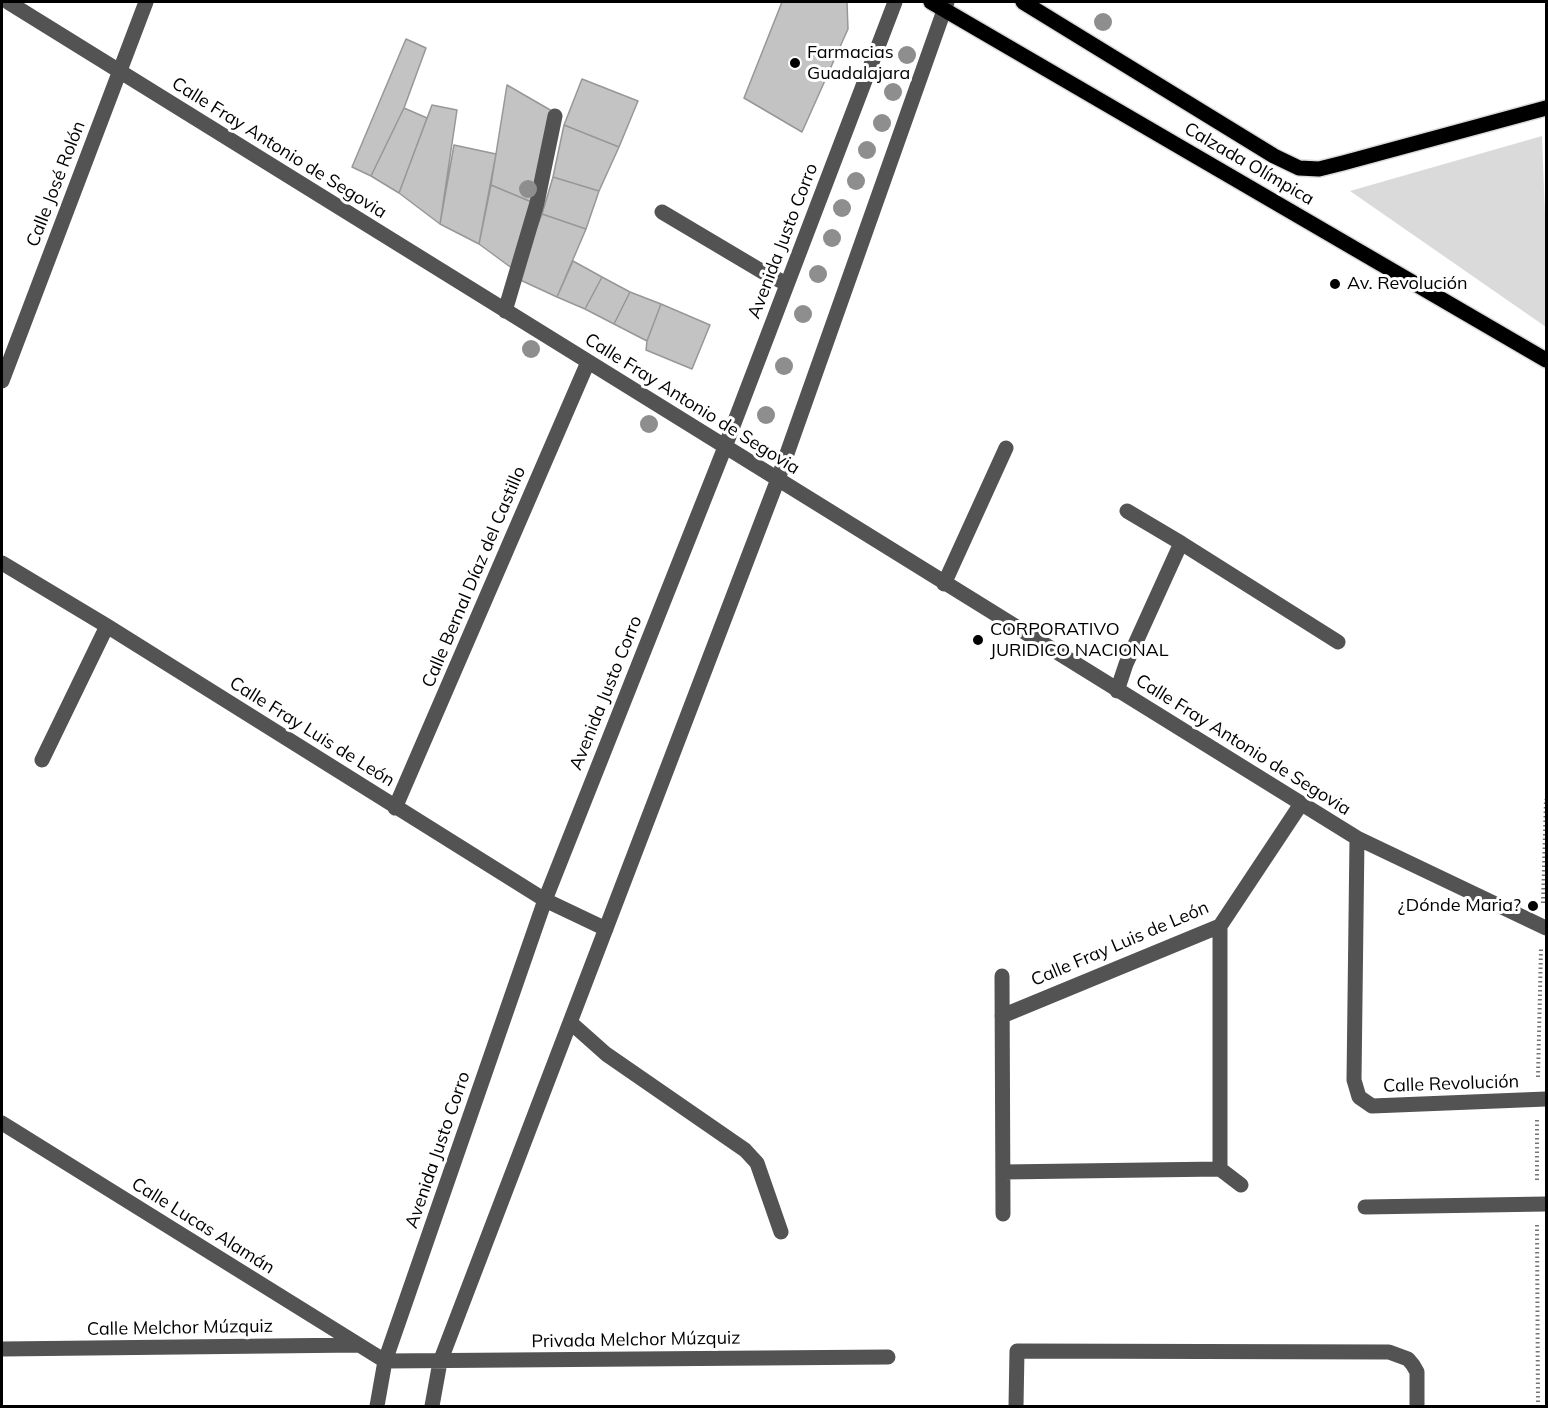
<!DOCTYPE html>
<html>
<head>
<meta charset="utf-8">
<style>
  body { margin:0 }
  #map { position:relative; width:1548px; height:1408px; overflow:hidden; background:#fff; font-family:Mulish,sans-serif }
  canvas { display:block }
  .frame { position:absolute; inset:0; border:3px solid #000; pointer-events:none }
</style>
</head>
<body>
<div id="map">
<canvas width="1548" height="1408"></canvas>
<div class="frame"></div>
</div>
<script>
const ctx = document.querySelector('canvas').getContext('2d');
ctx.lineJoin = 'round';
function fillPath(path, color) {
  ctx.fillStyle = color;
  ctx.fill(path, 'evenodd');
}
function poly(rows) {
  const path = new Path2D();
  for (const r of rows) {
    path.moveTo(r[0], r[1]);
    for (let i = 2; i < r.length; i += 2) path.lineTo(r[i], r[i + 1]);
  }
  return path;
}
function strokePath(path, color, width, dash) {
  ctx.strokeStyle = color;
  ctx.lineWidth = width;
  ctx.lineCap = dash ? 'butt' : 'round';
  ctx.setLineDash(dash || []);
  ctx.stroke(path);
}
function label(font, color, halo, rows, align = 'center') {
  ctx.font = font + ' Mulish,sans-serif';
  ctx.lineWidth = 6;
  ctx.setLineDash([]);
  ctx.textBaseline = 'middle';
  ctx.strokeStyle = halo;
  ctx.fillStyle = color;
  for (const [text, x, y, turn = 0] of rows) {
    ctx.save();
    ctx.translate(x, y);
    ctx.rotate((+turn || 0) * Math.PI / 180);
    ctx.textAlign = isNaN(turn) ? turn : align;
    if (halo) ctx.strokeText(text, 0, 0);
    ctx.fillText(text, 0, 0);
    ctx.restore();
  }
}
const green = poly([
  [1542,136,1546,242,1546,327,1350,191]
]);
const building = poly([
  [782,2,847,2,848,29,802,132,744,98,782,2],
  [406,39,426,48,404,108,371,176,352,167,406,39],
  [582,79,638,101,619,147,564,125,582,79],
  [507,85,552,111,534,203,491,185,507,85],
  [432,105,457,110,440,224,399,193,432,105],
  [404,108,427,118,399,193,371,176,404,108],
  [564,125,619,147,599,191,553,177,564,125],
  [454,145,496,154,479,244,440,224,454,145],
  [553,177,599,191,586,229,542,214,553,177],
  [491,185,534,203,513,269,479,244,491,185],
  [542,214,586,229,557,297,516,278,542,214],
  [573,261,602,277,585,309,557,297,573,261],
  [602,277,630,292,614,324,585,309,602,277],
  [630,292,661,304,647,341,614,324,630,292],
  [661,304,710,325,692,369,646,350,647,341,661,304]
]);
const path = poly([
  [1543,903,1546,799],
  [1538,1077,1541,949],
  [1537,1120,1537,1182],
  [1537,1225,1538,1406]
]);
const minor = poly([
  [8,2,1357,838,1546,928],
  [662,212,763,272,787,284],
  [505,311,537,203,555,116],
  [2,381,146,2],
  [1127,511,1181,543],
  [2,563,107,626,545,900,606,929],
  [944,584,1006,448],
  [1117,691,1126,664,1181,543,1338,642],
  [42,760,107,626],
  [395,808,588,362],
  [1357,838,1354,1080,1359,1097,1372,1106,1546,1099],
  [1220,926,1220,1169],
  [1002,976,1003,1214],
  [1002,1016,1220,926,1301,804],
  [570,1022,606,1054,745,1150,757,1163,781,1232],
  [2,1123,385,1361,888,1357],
  [1003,1172,1220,1169,1241,1185],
  [1365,1207,1546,1204],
  [2,1349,359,1345],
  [377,1406,385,1361,545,900,725,447,895,2],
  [432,1406,440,1362,778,479,947,2],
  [1016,1406,1017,1351,1389,1352,1408,1359,1413,1365,1417,1372,1417,1406]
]);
const major = poly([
  [931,2,1546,360],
  [1023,2,1274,156,1299,168,1319,169,1343,163,1546,108]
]);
const trees = [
  [1103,22],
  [907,55],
  [893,92],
  [882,123],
  [867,150],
  [856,181],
  [528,189],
  [842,208],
  [832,238],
  [818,274],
  [803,314],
  [531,349],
  [784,366],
  [766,415],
  [649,424]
];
const markers = [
  [795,63,6,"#000"],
  [1335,284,6,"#000"],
  [978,640,6,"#000"],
  [1533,906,6,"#000"]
];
const poiNames = [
  ["Farmacias",807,53],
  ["Guadalajara",807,74],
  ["Av. Revolución",1347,284],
  ["CORPORATIVO",990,630],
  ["JURIDICO NACIONAL",990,651],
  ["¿Dónde Maria?",1521,906,"right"]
];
const streetNames = [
  ["Calle Fray Antonio de Segovia",279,148,32],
  ["Calzada Olímpica",1249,164,30],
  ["Calle José Rolón",56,184,-69],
  ["Avenida Justo Corro",783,241,-69],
  ["Calle Fray Antonio de Segovia",692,404,32],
  ["Calle Bernal Díaz del Castillo",474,577,-67],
  ["Avenida Justo Corro",606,693,-68],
  ["Calle Fray Luis de León",312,732,32],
  ["Calle Fray Antonio de Segovia",1243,745,32],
  ["Calle Fray Luis de León",1120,944,-23],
  ["Calle Revolución",1451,1084,-2],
  ["Avenida Justo Corro",438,1150,-71],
  ["Calle Lucas Alamán",203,1226,32],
  ["Calle Melchor Múzquiz",180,1328,-1],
  ["Privada Melchor Múzquiz",636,1340,-1]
];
fillPath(green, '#dadada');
fillPath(building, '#c3c3c3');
strokePath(building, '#979797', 1.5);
strokePath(major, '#dbdbdb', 18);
strokePath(path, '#757575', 4, [1.5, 3]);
strokePath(minor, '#535353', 15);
strokePath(major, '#000', 15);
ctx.fillStyle = '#8e8e8e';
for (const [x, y] of trees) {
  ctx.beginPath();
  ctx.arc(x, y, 9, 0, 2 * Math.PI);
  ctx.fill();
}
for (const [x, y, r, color] of markers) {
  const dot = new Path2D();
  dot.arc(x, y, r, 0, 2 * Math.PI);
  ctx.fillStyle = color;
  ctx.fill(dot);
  strokePath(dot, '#fff', 2);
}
label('18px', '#000', '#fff', poiNames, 'left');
label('18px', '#000', '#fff', streetNames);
</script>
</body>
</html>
